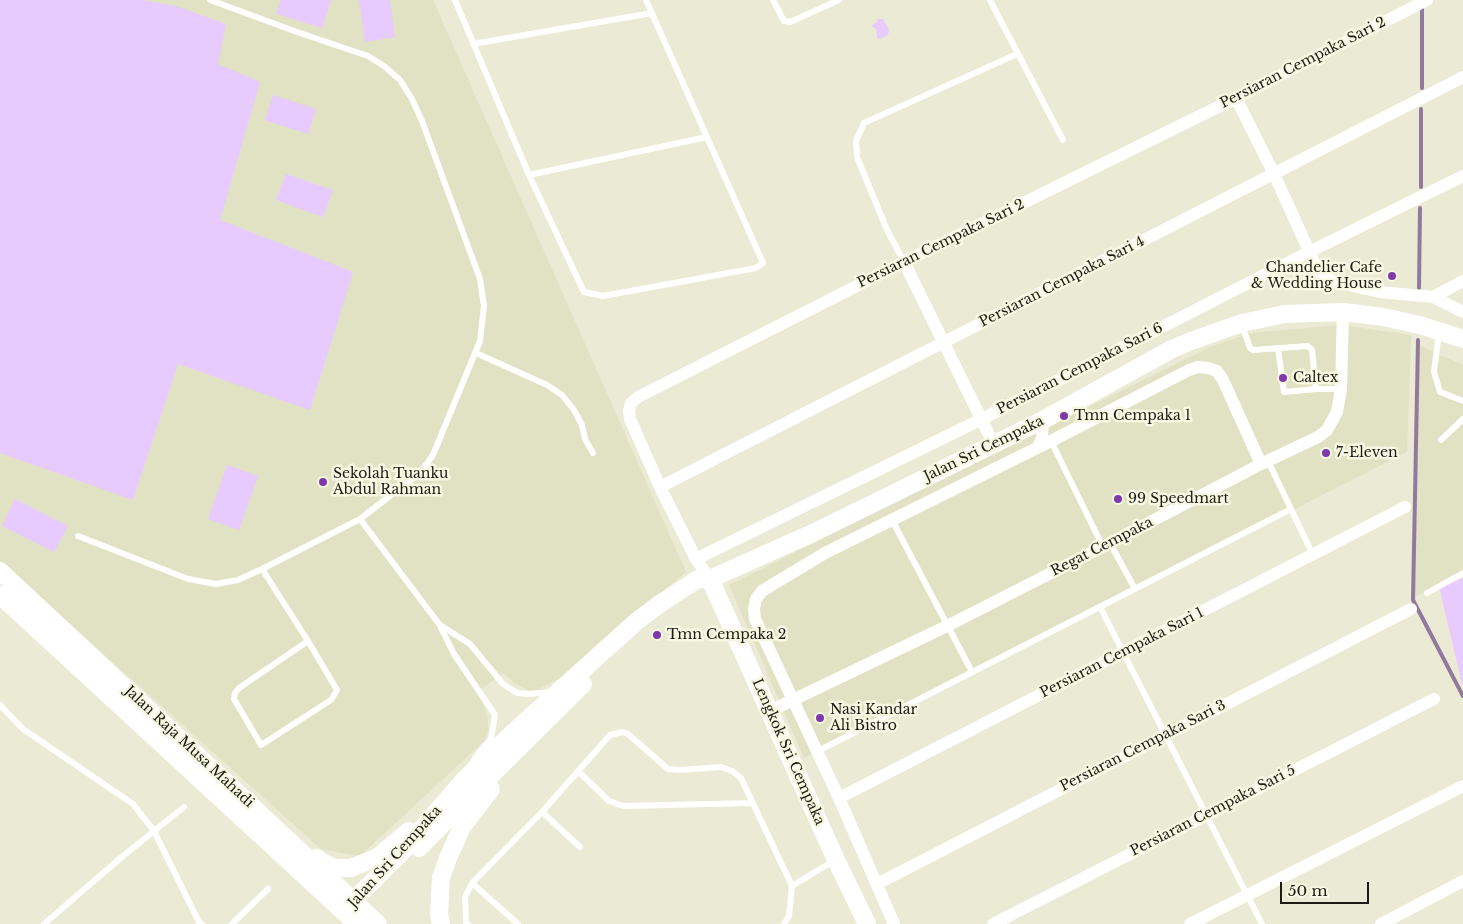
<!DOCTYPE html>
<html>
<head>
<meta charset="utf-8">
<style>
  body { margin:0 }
  #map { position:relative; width:1463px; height:924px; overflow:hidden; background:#eaead5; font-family:"Libre Baskerville",serif }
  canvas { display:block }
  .scale { position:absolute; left:1280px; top:882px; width:89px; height:22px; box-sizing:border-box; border:2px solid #1c1c14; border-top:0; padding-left:6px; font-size:15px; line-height:18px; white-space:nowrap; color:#1c1c14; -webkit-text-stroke:4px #f7f8e2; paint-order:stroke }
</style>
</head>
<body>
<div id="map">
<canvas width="1463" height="924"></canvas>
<div class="scale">50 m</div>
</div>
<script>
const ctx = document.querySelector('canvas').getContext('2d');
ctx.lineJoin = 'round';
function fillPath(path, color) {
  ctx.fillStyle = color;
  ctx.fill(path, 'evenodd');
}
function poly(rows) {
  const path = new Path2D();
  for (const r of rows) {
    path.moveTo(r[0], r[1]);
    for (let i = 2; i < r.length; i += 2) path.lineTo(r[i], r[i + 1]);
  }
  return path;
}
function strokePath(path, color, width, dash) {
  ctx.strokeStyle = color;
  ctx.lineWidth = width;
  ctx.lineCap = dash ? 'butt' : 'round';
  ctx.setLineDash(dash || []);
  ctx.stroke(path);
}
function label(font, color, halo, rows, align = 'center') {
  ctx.font = font + ' "Libre Baskerville",serif';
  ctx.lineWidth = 5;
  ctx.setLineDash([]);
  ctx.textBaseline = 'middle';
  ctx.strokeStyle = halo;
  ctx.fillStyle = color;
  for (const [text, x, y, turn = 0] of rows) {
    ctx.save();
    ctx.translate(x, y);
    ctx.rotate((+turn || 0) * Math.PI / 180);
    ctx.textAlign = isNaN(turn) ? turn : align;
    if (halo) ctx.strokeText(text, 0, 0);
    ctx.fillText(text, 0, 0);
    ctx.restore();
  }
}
const built = poly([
  [0,0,433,0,686,572,560,678,537,690,528,690,515,684,503,673,477,692,483,703,488,720,488,731,483,742,360,856,321,849,0,561],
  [1340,325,1411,335,1407,452,804,758,729,585,1210,347,1252,333],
  [1418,345,1463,365,1463,574,1414,597]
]);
const green = poly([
  [0,0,142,0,176,6,226,24,218,64,260,82,220,220,353,272,310,410,178,364,133,500,0,453],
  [281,0,331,0,322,28,276,14],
  [359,0,390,0,395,37,365,42],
  [878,19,883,19,889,30,888,35,880,39,877,38,876,29,871,26,877,22],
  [273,95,316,109,308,134,265,120],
  [286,174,333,190,323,217,276,200],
  [227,465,258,476,239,530,208,519],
  [15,499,68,526,54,552,2,526],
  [1463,578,1463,688,1439,587]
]);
const stream = poly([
  [1422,88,1422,6],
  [1421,187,1421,109],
  [1419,288,1420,208],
  [1418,340,1413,600,1463,696]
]);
const lane = poly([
  [455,0,529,175,584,292,603,296,756,268,763,263,646,0],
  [773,0,784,21,790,22,839,0],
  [990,0,1063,140],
  [473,44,652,13],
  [529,175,707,137],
  [904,262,887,230,857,157,856,141,864,123,1017,54],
  [1242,325,1250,348,1253,350,1308,346,1312,350,1316,389,1341,389],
  [1439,332,1434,372,1440,392,1463,401],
  [1278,348,1284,392,1316,389],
  [476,353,547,385,562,395,574,410,582,425,585,439,593,453],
  [1441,440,1463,419],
  [1051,441,1103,547],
  [1268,461,1313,555],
  [360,519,439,624,454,654,495,715,491,739,476,756,472,764],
  [892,520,972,672],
  [78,536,188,579,216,584,238,580,262,569,360,519,420,473,433,455,480,341,484,306,480,279,422,121,412,99,400,80,384,66,368,56,297,32,210,0],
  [1110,543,1135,589],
  [262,569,308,641,337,690,331,700,261,745,234,699,235,693,239,688,308,641],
  [1427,593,1463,573],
  [1100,607,1262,924],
  [440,625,470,644,503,684,517,693,530,694,551,692],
  [0,705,23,729,133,804,154,831,199,922,202,924],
  [818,751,1291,509],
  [578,771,609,801,623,806,753,803],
  [542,812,580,847],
  [472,883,518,924],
  [44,924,123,856,184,807],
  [232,924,268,889],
  [468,924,466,922,465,897,472,883,542,812,610,735,623,732,628,734,668,769,680,770,721,767,732,771,741,778,792,886],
  [784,924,789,916,792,886,835,860]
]);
const street = poly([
  [1236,98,1274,174,1313,260,1319,271,1325,278,1335,282,1380,292,1433,297,1463,312],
  [904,262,994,445],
  [1433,297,1463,281],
  [1037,448,1042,439,1043,420],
  [660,487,1463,77],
  [696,559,982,419,1309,252,1463,176],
  [710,579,696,559,660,487,630,419,629,411,631,403,638,397,904,262,1236,98,1427,0],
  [770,711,947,626,1110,543,1261,464,1318,437,1327,430,1337,412,1341,389,1343,312],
  [839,798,1405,507],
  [877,884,1411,609],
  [894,924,839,798,755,619,754,609,756,599,762,591,825,553,1051,441,1189,370,1198,367,1208,368,1217,371,1223,380,1261,464],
  [993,924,1434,699],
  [1190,924,1463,786],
  [1381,924,1463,881]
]);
const secondary = poly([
  [0,571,378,924],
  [710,579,836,860,867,924],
  [0,595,357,924],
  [419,848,457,809,583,684],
  [317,858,322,862,334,868,351,868,378,857,409,831],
  [346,914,353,901,402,852,465,779,518,728,637,621,661,603,698,579,710,579,813,533,1043,420,1172,349,1191,341,1242,323,1285,314,1343,312,1384,317,1423,326,1463,339],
  [441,924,439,914,441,878,448,858,462,827,491,789]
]);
const markers = [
  [1392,276,5,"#8039ab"],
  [1283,378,5,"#8039ab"],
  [1064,416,5,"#8039ab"],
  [1326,453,5,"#8039ab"],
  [323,482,5,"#8039ab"],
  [1118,499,5,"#8039ab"],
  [657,635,5,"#8039ab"],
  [820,718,5,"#8039ab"]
];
const streetNames = [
  ["Persiaran Cempaka Sari 2",1303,63,-27],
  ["Persiaran Cempaka Sari 2",941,244,-26],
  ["Persiaran Cempaka Sari 4",1062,282,-27],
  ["Persiaran Cempaka Sari 6",1080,369,-27],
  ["Jalan Sri Cempaka",984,449,-26],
  ["Regat Cempaka",1102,547,-27],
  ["Persiaran Cempaka Sari 1",1122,653,-27],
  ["Persiaran Cempaka Sari 3",1143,746,-27],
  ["Jalan Raja Musa Mahadi",189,747,43],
  ["Lengkok Sri Cempaka",788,752,66],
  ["Persiaran Cempaka Sari 5",1213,811,-27],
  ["Jalan Sri Cempaka",395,857,-48]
];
const poiNames = [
  ["Chandelier Cafe",1382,268,"right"],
  ["& Wedding House",1382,284,"right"],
  ["Caltex",1293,378],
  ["Tmn Cempaka 1",1074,416],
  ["7-Eleven",1336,453],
  ["Sekolah Tuanku",333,474],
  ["Abdul Rahman",333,490],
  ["99 Speedmart",1128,499],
  ["Tmn Cempaka 2",667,635],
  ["Nasi Kandar",830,710],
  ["Ali Bistro",830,726]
];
fillPath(built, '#e1e1c4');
fillPath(green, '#e8cbfe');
strokePath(stream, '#907a9e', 4);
strokePath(lane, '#fff', 6);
strokePath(street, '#fff', 12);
strokePath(secondary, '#fff', 18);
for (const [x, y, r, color] of markers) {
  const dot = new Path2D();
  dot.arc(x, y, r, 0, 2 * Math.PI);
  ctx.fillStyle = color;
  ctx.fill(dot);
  strokePath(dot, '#f7f8e2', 2);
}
label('14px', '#1c1c14', '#f7f8e2', streetNames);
label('14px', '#1c1c14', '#f7f8e2', poiNames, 'left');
</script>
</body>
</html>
